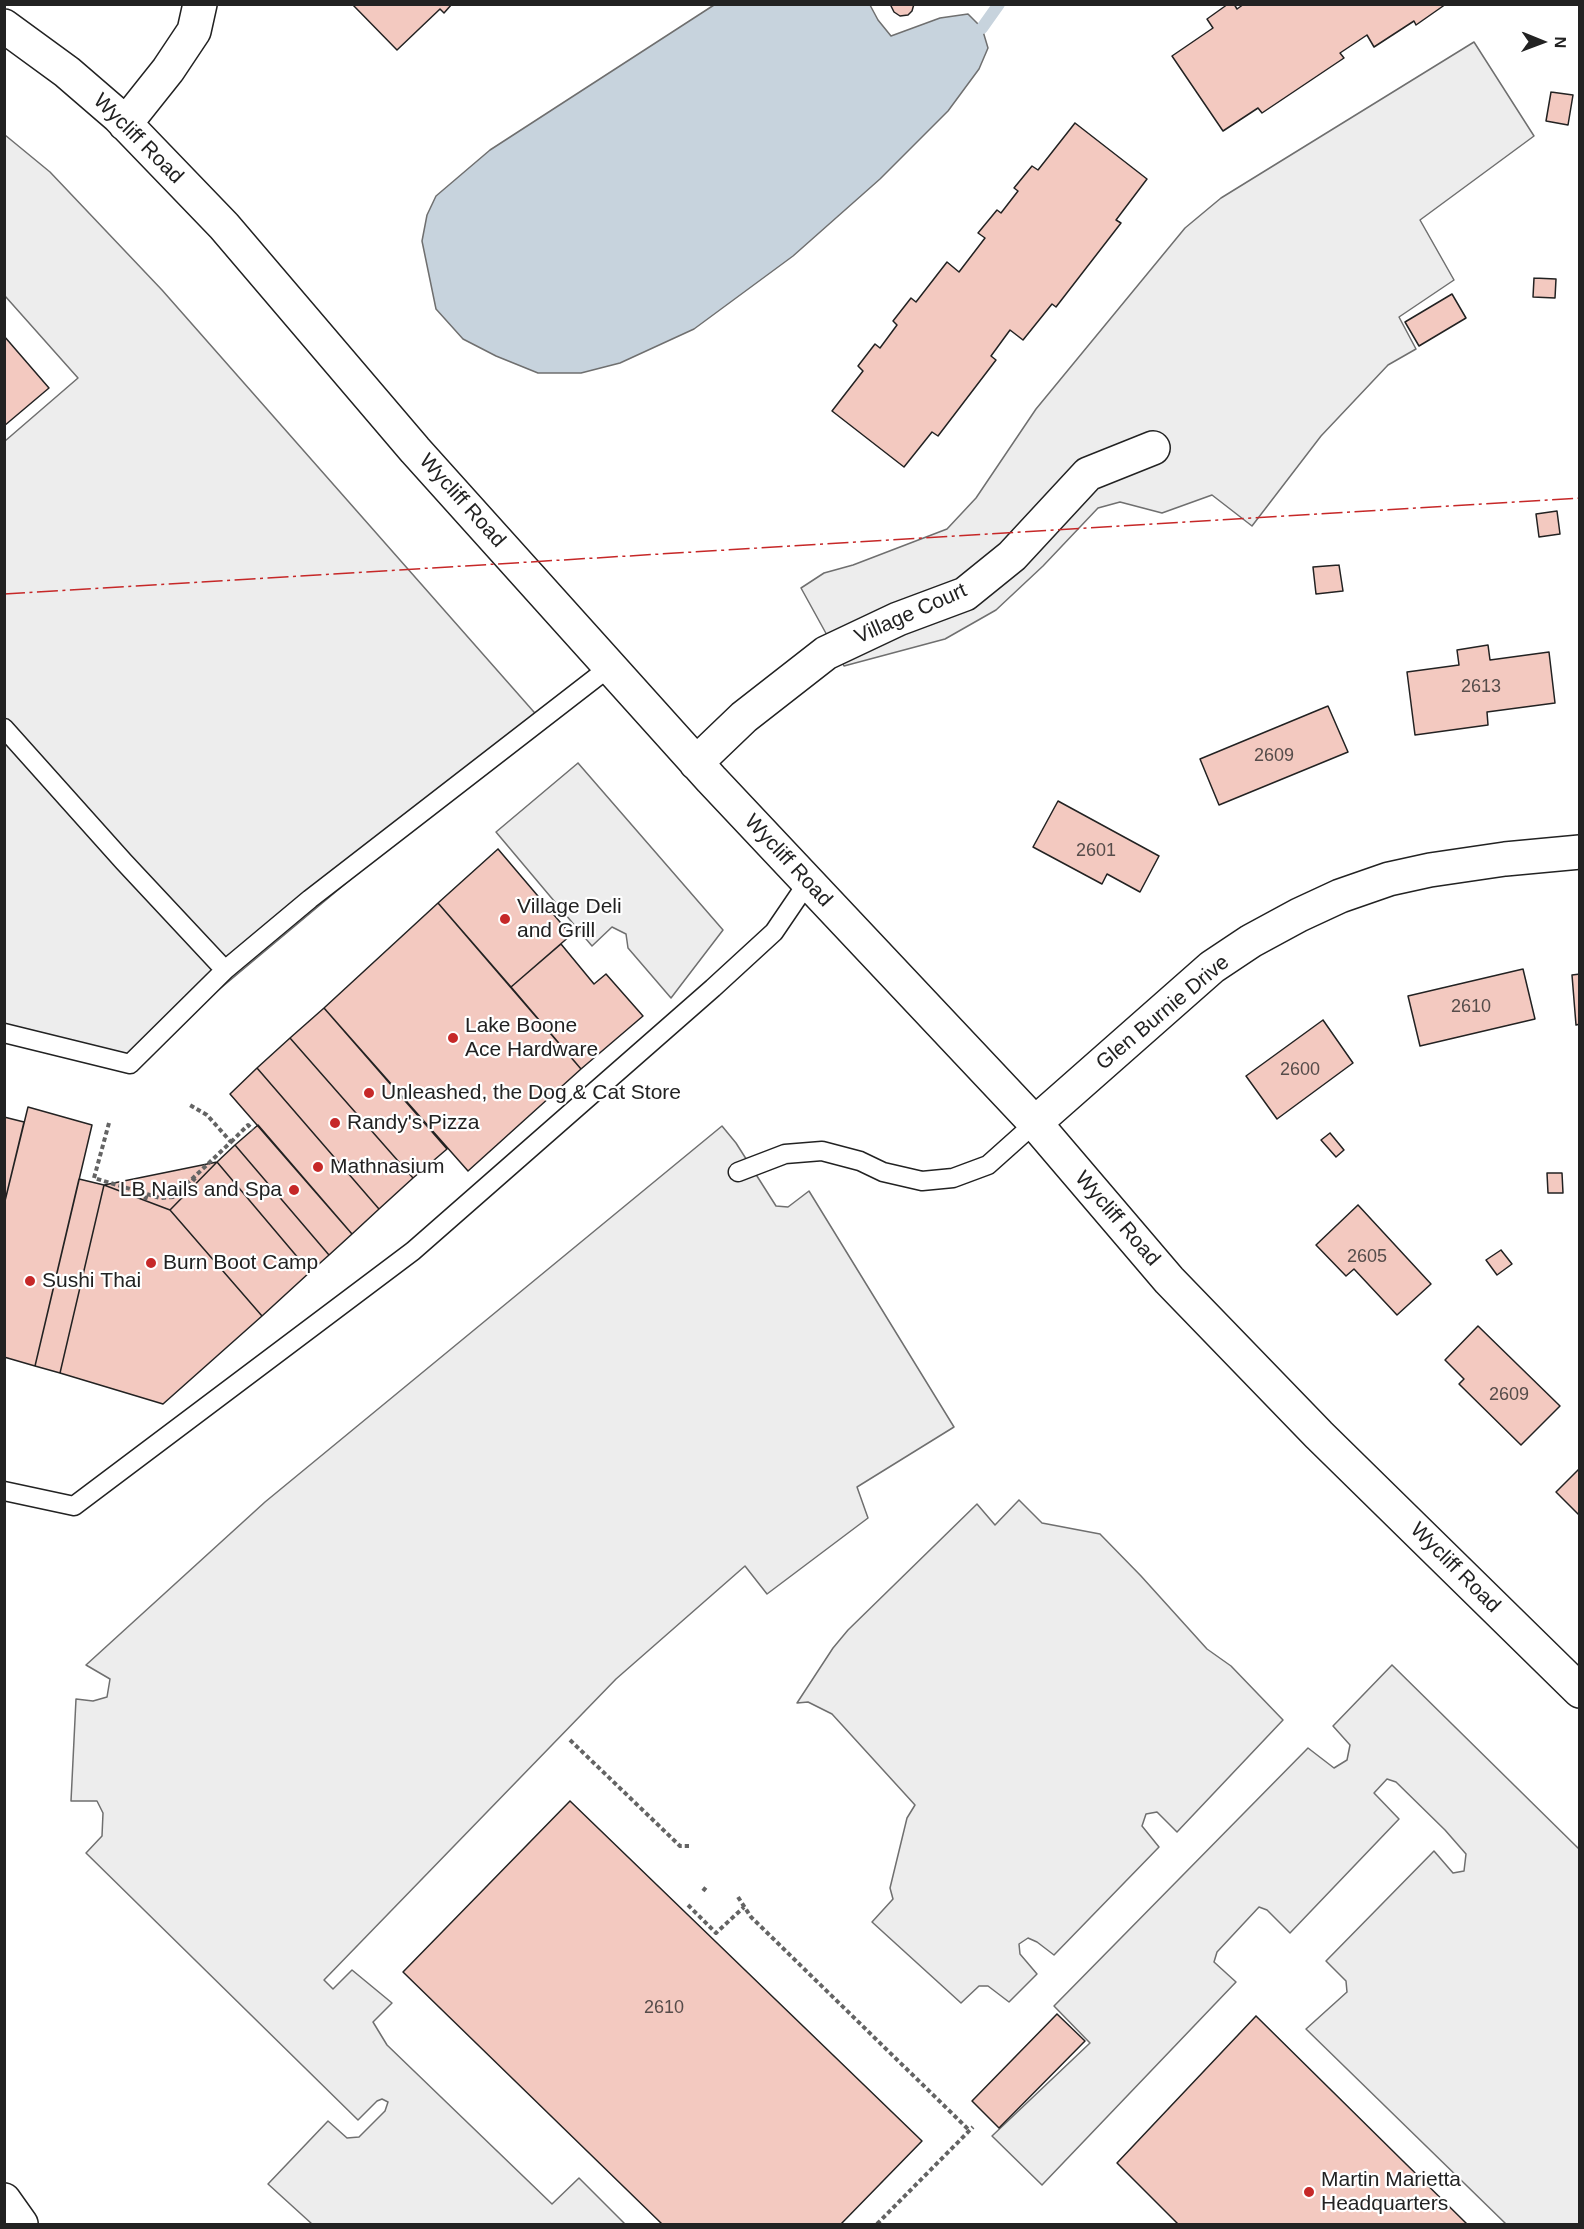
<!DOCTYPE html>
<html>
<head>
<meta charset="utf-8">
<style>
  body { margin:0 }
  #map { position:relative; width:1584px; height:2229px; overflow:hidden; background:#fff; font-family:Helvetica,sans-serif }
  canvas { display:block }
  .frame { position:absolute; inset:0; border:6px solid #222; pointer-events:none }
  .north { position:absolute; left:1512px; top:12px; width:60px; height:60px; -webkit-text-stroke:4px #fff; paint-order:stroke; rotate:91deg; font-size:16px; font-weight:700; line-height:24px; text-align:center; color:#222 }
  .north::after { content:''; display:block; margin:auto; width:21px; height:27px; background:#222; clip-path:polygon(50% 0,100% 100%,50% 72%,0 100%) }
</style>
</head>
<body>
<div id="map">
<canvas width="1584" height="2229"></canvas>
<div class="frame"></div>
<div class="north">N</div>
</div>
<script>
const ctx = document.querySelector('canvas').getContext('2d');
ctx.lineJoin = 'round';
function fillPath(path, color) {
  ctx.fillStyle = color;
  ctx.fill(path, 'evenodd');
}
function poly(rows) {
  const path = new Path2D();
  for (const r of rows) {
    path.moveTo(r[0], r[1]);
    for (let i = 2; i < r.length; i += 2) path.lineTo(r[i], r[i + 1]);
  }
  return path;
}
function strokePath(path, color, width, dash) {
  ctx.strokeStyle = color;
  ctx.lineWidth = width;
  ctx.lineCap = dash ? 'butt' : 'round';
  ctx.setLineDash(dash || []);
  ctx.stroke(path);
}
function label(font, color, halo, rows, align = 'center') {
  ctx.font = font + ' Helvetica,sans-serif';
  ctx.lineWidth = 4.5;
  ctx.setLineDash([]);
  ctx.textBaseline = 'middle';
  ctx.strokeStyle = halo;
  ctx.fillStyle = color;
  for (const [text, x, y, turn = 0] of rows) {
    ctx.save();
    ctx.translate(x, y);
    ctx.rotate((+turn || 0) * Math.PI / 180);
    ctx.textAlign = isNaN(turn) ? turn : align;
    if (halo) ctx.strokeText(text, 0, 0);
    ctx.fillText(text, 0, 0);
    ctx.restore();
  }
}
const parking = poly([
  [1474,42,1534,136,1420,220,1454,280,1399,317,1416,349,1388,365,1321,436,1252,526,1212,495,1162,513,1120,502,1098,508,1043,566,996,610,945,639,844,666,801,588,824,573,853,565,947,529,976,498,1036,409,1185,228,1221,198,1474,42],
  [5,135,50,172,162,290,541,720,130,1064,5,1033,5,441,78,378,5,296,5,135],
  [578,763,723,930,671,998,628,948,626,934,612,927,592,946,496,832,578,763],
  [722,1126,736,1143,776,1206,788,1207,809,1191,954,1427,857,1487,868,1518,767,1594,745,1566,616,1679,324,1980,333,1989,352,1970,392,2003,373,2022,387,2045,552,2204,579,2178,625,2224,312,2224,268,2184,328,2121,347,2138,359,2137,385,2111,388,2102,382,2099,377,2101,358,2120,86,1853,102,1836,103,1813,97,1801,71,1801,76,1699,93,1701,107,1697,110,1679,86,1665,265,1502,722,1126],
  [1019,1500,1042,1523,1100,1534,1141,1576,1207,1649,1231,1666,1283,1720,1177,1832,1157,1812,1146,1814,1142,1826,1159,1847,1054,1955,1037,1942,1028,1938,1019,1944,1020,1954,1037,1974,1009,2002,988,1986,979,1986,961,2003,872,1922,893,1899,890,1888,907,1818,915,1805,832,1714,808,1702,797,1703,833,1648,848,1630,977,1504,995,1525,1019,1500],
  [1392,1665,1579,1849,1579,2224,1506,2224,1306,2029,1347,1992,1346,1981,1326,1961,1434,1851,1453,1873,1464,1871,1466,1854,1445,1830,1396,1782,1387,1779,1374,1793,1399,1819,1290,1933,1267,1910,1259,1907,1217,1952,1214,1962,1236,1982,1042,2185,992,2136,1090,2043,1054,2006,1308,1748,1334,1768,1347,1760,1350,1745,1333,1726,1392,1665]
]);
const water = poly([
  [714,5,870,5,878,20,891,36,940,18,968,14,982,28,988,48,979,69,948,111,880,179,793,256,694,329,620,363,581,373,538,373,496,356,463,339,436,309,422,241,427,215,436,196,490,150,714,5]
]);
const stream = poly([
  [982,28,999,4]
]);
const building = poly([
  [352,4,452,4,444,13,440,9,397,50,352,4],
  [890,4,914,4,912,11,908,15,900,16,894,12,890,4],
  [1228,4,1234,4,1237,9,1244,4,1446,4,1416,25,1414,21,1374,47,1367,35,1340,53,1344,58,1262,113,1258,108,1223,131,1172,56,1213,28,1207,19,1228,4],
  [1551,92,1573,95,1568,125,1546,121,1551,92],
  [1075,123,1147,179,1116,220,1121,223,1056,307,1052,304,1023,340,1010,330,991,356,996,360,938,436,932,432,904,467,832,411,863,371,858,366,875,344,880,348,897,325,893,321,911,298,916,302,947,262,959,272,985,238,978,233,997,210,1001,213,1018,191,1014,188,1032,166,1038,170,1075,123],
  [1534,278,1556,279,1555,298,1533,297,1534,278],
  [1452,294,1466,318,1419,346,1405,322,1452,294],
  [4,336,49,388,4,426,4,336],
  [1557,511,1560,534,1539,537,1536,514,1557,511],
  [1339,565,1343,591,1316,594,1313,567,1339,565],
  [1488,645,1490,660,1549,652,1555,703,1487,712,1488,725,1415,735,1407,672,1459,665,1457,650,1488,645],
  [1328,706,1348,752,1219,805,1200,759,1328,706],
  [1058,801,1159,856,1140,892,1107,874,1102,884,1033,847,1058,801],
  [498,849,571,935,511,987,438,903,498,849],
  [438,903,581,1069,468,1171,324,1008,438,903],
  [561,944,594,984,606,974,643,1016,581,1069,511,987,561,944],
  [1523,969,1535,1019,1420,1046,1408,996,1523,969],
  [1580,974,1580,1024,1576,1025,1572,975,1580,974],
  [324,1008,447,1149,413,1178,290,1038,324,1008],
  [1323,1020,1353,1063,1277,1119,1246,1076,1323,1020],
  [290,1038,413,1178,379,1209,257,1068,290,1038],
  [257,1068,379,1209,352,1234,230,1094,257,1068],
  [28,1107,92,1125,35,1366,4,1357,4,1205,28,1107],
  [4,1117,24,1122,4,1205,4,1117],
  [258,1125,352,1234,329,1255,235,1145,258,1125],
  [1330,1133,1344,1150,1336,1157,1321,1140,1330,1133],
  [235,1145,329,1255,310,1272,217,1162,235,1145],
  [217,1162,310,1272,262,1316,170,1210,217,1162],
  [217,1162,170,1210,104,1185,217,1162],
  [1547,1173,1562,1173,1563,1193,1548,1193,1547,1173],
  [79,1179,104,1185,60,1373,35,1366,79,1179],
  [104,1185,170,1210,262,1316,163,1404,60,1373,104,1185],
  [1358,1205,1431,1284,1397,1315,1354,1269,1346,1276,1316,1245,1358,1205],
  [1501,1250,1512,1264,1497,1275,1486,1260,1501,1250],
  [1478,1326,1560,1406,1521,1445,1459,1384,1464,1379,1445,1360,1478,1326],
  [1580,1468,1580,1516,1556,1492,1580,1468],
  [570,1801,922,2141,841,2224,662,2224,403,1972,570,1801],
  [1057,2014,1085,2041,999,2128,972,2101,1057,2014],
  [1256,2016,1405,2163,1467,2224,1178,2224,1117,2163,1256,2016]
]);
const path = poly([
  [109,1123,94,1178,160,1198,173,1197,231,1142,207,1115,188,1104],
  [231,1142,248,1125,253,1130],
  [192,1178,197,1182],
  [145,1200,147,1194],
  [570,1740,680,1846,689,1846],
  [703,1891,707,1886],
  [738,1897,751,1917,969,2130],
  [688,1905,716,1933,744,1907],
  [877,2224,973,2127]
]);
const lane = poly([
  [4,728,124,862,225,970,310,899,611,666],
  [4,1033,130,1064,225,970],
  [738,1172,785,1154,822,1151,860,1161,883,1172,922,1181,953,1178,988,1165,1035,1123],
  [4,1491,74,1506,413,1251,713,988,774,932,808,882]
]);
const street = poly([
  [4,26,67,72,118,116,224,226,415,450,711,779,1035,1123,1169,1280,1319,1435,1580,1691],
  [125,124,168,70,194,31,200,4],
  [696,763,744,717,826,653,898,619,965,594,1012,556,1088,474,1153,448],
  [1035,1123,1212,967,1251,941,1299,915,1340,896,1389,879,1430,870,1505,859,1580,852]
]);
const highway = poly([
  [4,2200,21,2224]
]);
const power = poly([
  [4,594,1580,498]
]);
const markers = [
  [505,919,6,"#c62828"],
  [453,1038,6,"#c62828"],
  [369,1093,6,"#c62828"],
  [335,1123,6,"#c62828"],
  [318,1167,6,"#c62828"],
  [294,1190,6,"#c62828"],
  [151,1263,6,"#c62828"],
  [30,1281,6,"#c62828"],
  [1309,2192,6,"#c62828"]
];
const numberNames = [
  ["2613",1481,687],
  ["2609",1274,756],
  ["2601",1096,851],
  ["2610",1471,1007],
  ["2600",1300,1070],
  ["2605",1367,1257],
  ["2609",1509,1395],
  ["2610",664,2008]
];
const streetNames = [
  ["Wycliff Road",138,139,45],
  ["Wycliff Road",462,501,48],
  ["Village Court",911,614,-24],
  ["Wycliff Road",788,861,47],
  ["Glen Burnie Drive",1163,1013,-40],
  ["Wycliff Road",1117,1219,49],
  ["Wycliff Road",1455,1568,45]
];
const poiNames = [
  ["Village Deli",517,907],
  ["and Grill",517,931],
  ["Lake Boone",465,1026],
  ["Ace Hardware",465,1050],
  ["Unleashed, the Dog & Cat Store",381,1093],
  ["Randy's Pizza",347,1123],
  ["Mathnasium",330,1167],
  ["LB Nails and Spa",282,1190,"right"],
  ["Burn Boot Camp",163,1263],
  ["Sushi Thai",42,1281],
  ["Martin Marietta",1321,2180],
  ["Headquarters",1321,2204]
];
fillPath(parking, '#ededed');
strokePath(parking, '#6f6f6f', 1.5);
fillPath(water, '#c7d3dd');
strokePath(water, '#6f6f6f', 1.5);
strokePath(stream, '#c7d3dd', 12);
fillPath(building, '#f3c9c0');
strokePath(building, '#222', 1.5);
strokePath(lane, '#222', 21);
strokePath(street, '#222', 36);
strokePath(highway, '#222', 36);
strokePath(path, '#646464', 4, [4.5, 3]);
strokePath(lane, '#fff', 18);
strokePath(street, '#fff', 33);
strokePath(highway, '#fff', 33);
strokePath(power, '#c62828', 1.5, [21, 4.5, 3, 4.5]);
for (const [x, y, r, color] of markers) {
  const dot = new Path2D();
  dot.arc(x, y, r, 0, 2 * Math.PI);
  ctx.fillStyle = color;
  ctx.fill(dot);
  strokePath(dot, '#fff', 2);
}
label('18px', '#564c4a', null, numberNames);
label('21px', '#222', '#fff', streetNames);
label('21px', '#222', '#fff', poiNames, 'left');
</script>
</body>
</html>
